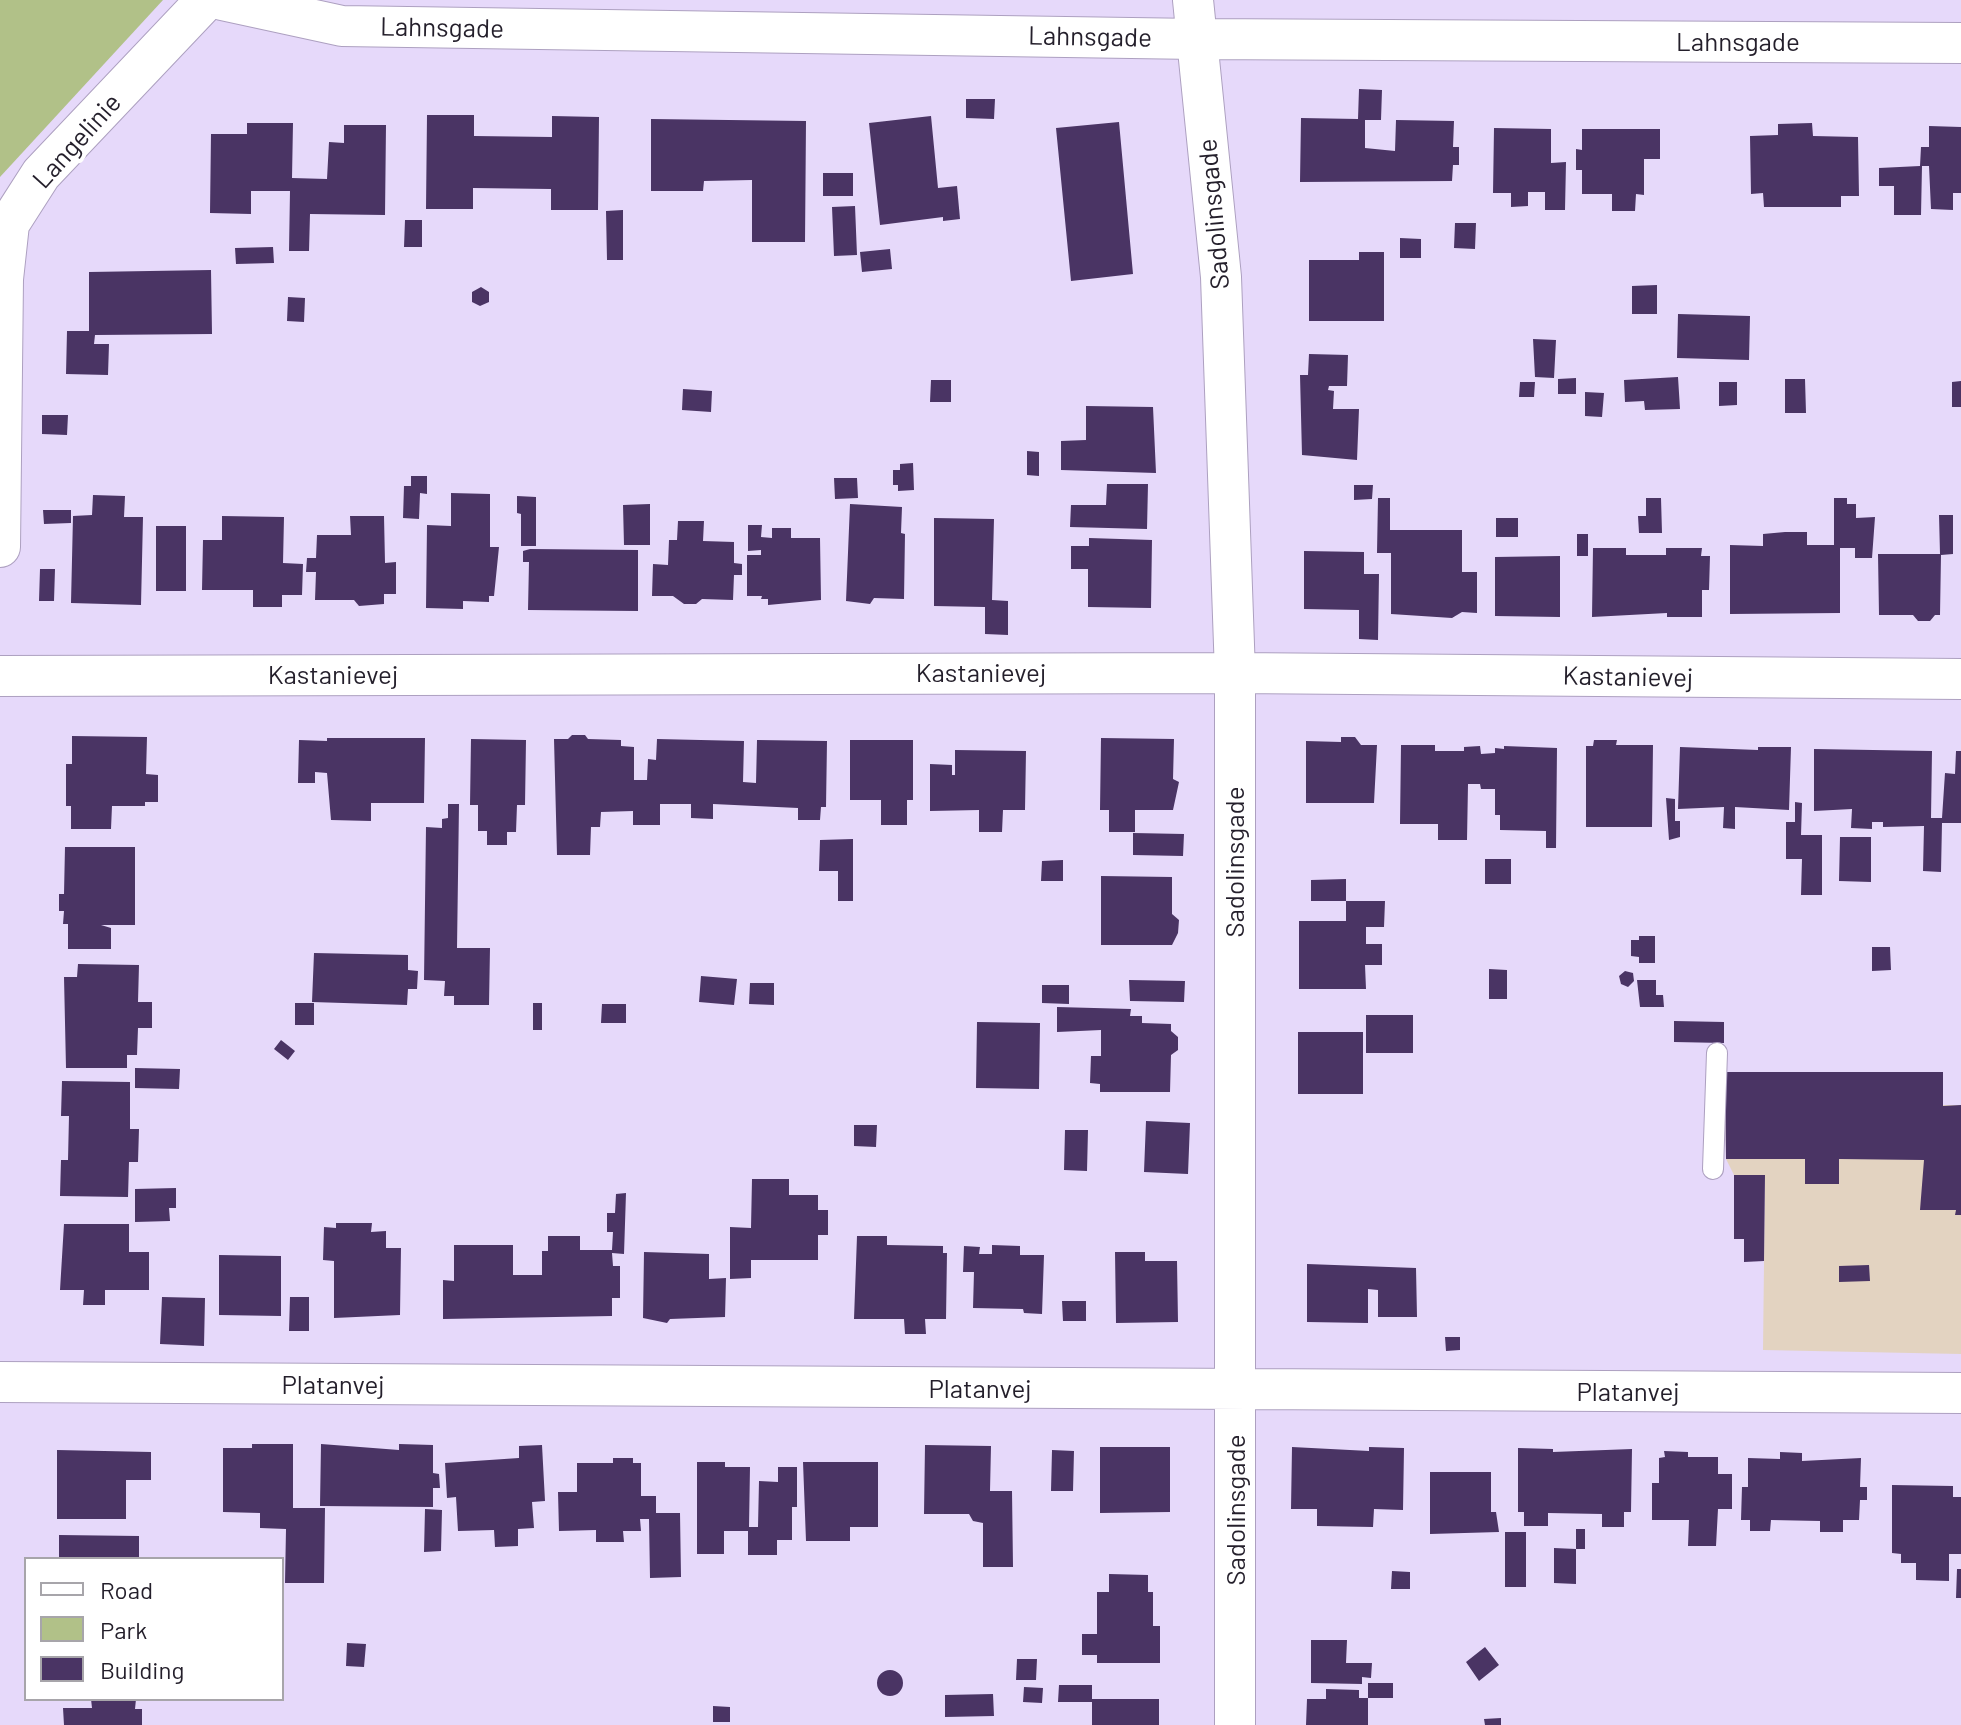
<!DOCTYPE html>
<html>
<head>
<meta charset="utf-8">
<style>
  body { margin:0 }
  #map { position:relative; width:1961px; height:1725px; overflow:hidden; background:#e6d9fa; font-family:Barlow,sans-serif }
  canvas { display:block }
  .legend { position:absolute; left:24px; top:1557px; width:260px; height:144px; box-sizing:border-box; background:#fff; border:2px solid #a7a5aa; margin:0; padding:10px 14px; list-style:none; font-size:24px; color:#241f2b }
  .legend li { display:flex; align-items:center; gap:16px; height:40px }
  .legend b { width:40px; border:2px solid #a7a5aa }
</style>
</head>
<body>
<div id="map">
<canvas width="1961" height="1725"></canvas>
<ul class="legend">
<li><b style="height:10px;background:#fff"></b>Road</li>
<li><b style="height:22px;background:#b1c188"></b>Park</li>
<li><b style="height:22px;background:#4a3464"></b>Building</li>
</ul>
</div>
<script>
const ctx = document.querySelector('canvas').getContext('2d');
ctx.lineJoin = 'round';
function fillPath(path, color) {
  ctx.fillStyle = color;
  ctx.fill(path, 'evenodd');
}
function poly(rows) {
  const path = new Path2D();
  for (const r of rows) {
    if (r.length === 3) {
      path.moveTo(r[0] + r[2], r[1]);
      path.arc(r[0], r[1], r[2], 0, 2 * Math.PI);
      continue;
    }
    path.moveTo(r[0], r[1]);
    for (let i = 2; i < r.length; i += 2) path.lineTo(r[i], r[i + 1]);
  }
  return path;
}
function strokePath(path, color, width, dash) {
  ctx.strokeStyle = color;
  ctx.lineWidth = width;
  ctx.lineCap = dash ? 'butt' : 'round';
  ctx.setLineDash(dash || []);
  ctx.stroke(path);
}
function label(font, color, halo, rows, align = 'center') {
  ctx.font = font + ' Barlow,sans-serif';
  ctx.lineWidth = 8;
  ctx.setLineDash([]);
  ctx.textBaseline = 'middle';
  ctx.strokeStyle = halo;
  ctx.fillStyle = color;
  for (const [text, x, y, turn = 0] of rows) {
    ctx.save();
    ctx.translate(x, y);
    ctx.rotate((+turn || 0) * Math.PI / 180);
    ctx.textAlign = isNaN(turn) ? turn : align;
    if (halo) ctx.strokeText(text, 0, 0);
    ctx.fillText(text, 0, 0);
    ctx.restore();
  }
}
const education = poly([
  [1725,1072,1943,1072,1943,1105,1961,1105,1961,1354,1763,1350,1765,1176,1734,1175,1726,1159]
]);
const green = poly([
  [0,0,163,0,0,177]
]);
const building = poly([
  [1359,89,1382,90,1381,120,1365,120,1365,148,1395,151,1396,120,1454,121,1453,147,1459,147,1459,165,1453,165,1452,181,1300,182,1301,118,1358,119],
  [966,99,995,99,994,119,966,118],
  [427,115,474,115,474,136,552,137,552,116,599,117,598,210,551,210,551,189,473,188,473,209,426,209],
  [931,116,938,188,957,186,960,219,943,221,943,217,880,225,869,123],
  [651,119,806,121,805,242,752,242,752,180,704,181,703,191,651,191],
  [1119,122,1133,274,1071,281,1056,128],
  [247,123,293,123,292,178,327,179,329,142,344,143,344,125,386,125,385,215,310,214,309,251,289,251,290,191,251,191,251,214,210,213,211,134,247,134],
  [1812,123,1813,136,1858,137,1859,196,1841,196,1841,207,1764,207,1763,193,1751,194,1750,136,1778,135,1778,124],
  [1929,126,1961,127,1961,193,1953,193,1953,210,1931,209,1929,166,1922,166,1921,215,1894,215,1894,186,1879,186,1879,168,1920,166,1921,147,1929,147],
  [1494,128,1551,129,1551,163,1566,162,1565,210,1545,210,1545,192,1528,192,1528,206,1511,207,1511,193,1493,193],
  [1582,129,1660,129,1660,159,1644,159,1644,195,1636,194,1635,211,1612,211,1612,194,1582,194,1582,170,1576,170,1576,149,1582,150],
  [823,173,853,173,853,196,823,196],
  [855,206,857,255,834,256,832,207],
  [623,210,623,260,607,260,606,211],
  [405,220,422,220,422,247,404,247],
  [1455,223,1476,223,1475,249,1454,248],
  [1400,238,1421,239,1421,258,1400,258],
  [273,247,274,263,236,264,235,248],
  [890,249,892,269,862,272,860,252],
  [1359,252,1384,252,1384,321,1309,321,1309,260,1359,260],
  [211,270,212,334,95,335,94,344,109,344,108,375,66,374,67,331,89,331,89,272],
  [1657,285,1657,314,1632,314,1632,286],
  [481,287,489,292,489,302,480,306,472,302,472,292],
  [288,297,305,298,304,322,287,321],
  [1678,314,1750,316,1749,360,1677,358],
  [1533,339,1556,340,1554,378,1535,377],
  [1309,354,1348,355,1347,386,1329,386,1328,390,1334,391,1333,409,1359,409,1357,460,1302,455,1300,375,1308,375],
  [1678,377,1680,409,1645,410,1644,401,1625,402,1624,380],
  [1576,378,1576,394,1558,394,1558,379],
  [1785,379,1805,379,1806,413,1785,413],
  [931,380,951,380,951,402,930,402],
  [1961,381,1961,407,1952,407,1952,382],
  [1520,382,1535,382,1534,397,1519,397],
  [1719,382,1737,382,1737,405,1719,406],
  [683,389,712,391,711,412,682,410],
  [1585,392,1604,393,1602,417,1585,416],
  [1086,406,1153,407,1156,473,1061,470,1061,441,1086,440],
  [42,415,68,415,67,435,42,434],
  [1027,451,1039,452,1039,476,1027,475],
  [913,463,914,490,898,491,898,485,893,485,893,470,900,470,900,464],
  [411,476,427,476,427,494,420,493,419,519,403,518,404,486,411,486],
  [834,478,857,478,858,498,835,499],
  [1107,484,1148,484,1147,529,1070,527,1071,505,1106,505],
  [1354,485,1373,485,1372,499,1354,500],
  [451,493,490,494,490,547,499,547,494,596,489,596,489,602,463,601,463,609,426,608,427,525,451,526],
  [93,495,125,496,124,517,143,517,141,605,71,603,73,516,92,515],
  [517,496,536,497,536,546,521,546,521,514,517,513],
  [1378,498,1390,498,1390,530,1462,530,1462,572,1477,572,1477,613,1462,612,1452,618,1391,614,1391,553,1377,553],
  [1646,498,1661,498,1662,533,1639,533,1638,516,1646,516],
  [1834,498,1847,498,1847,504,1856,504,1856,518,1875,517,1872,558,1855,558,1855,548,1840,548,1840,613,1730,614,1730,545,1763,546,1763,534,1785,532,1807,532,1807,545,1834,545],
  [650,504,650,545,624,545,623,505],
  [850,504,902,507,901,533,905,534,904,599,874,598,870,604,846,601],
  [43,510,71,510,71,523,44,524],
  [1939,515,1953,515,1953,554,1941,555,1940,615,1935,615,1930,621,1918,621,1913,615,1879,615,1878,554,1940,554],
  [222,516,284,517,283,563,303,564,302,595,282,595,282,607,253,607,253,590,202,590,203,540,222,540],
  [350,516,384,516,385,563,396,562,396,594,384,594,384,604,359,606,354,600,315,600,316,572,306,572,307,558,316,558,317,535,351,535],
  [934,518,994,519,992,600,1008,601,1008,635,985,634,985,607,934,606],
  [1496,518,1518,518,1518,537,1496,537],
  [678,521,704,521,703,541,734,542,734,563,742,564,742,575,734,575,733,600,702,599,696,604,684,604,673,596,652,596,653,564,668,565,669,540,677,540],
  [748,525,762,525,761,537,772,538,772,528,791,528,791,538,820,538,821,600,768,605,768,599,761,599,762,596,747,596,747,555,761,555,761,550,748,551],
  [156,526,186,526,186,591,156,591],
  [1577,534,1588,534,1588,556,1577,556],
  [1089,538,1152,540,1151,608,1088,607,1088,569,1071,569,1071,546,1089,546],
  [1593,548,1626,548,1626,555,1666,555,1666,548,1702,548,1701,556,1710,556,1709,590,1702,590,1702,617,1667,617,1667,613,1592,617],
  [530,549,638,550,638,611,528,610,529,562,523,562,523,551],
  [1304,551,1364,552,1364,574,1379,574,1378,640,1359,639,1359,610,1304,609],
  [1560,556,1560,617,1495,616,1495,557],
  [40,569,55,569,54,601,39,601],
  [572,735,585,735,588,739,621,740,621,746,634,747,634,780,647,780,648,759,656,760,657,739,744,741,743,782,756,783,757,740,827,741,826,807,821,807,820,820,798,820,798,808,713,804,713,819,691,818,691,804,660,804,660,825,633,825,633,811,601,812,600,827,591,827,590,855,557,855,554,739,568,739],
  [72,736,147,737,146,774,158,775,158,802,145,802,145,806,112,806,111,829,71,829,71,806,66,806,66,764,72,764],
  [1341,737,1355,737,1361,745,1377,745,1374,803,1306,803,1306,741,1341,742],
  [327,738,425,738,424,803,371,803,371,821,331,820,327,773,315,772,315,783,298,783,299,740,327,741],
  [1101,738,1174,739,1173,779,1179,782,1173,810,1135,810,1135,832,1109,832,1109,810,1100,810],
  [471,739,526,740,525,805,517,805,516,832,507,832,507,845,487,845,487,831,478,831,478,805,470,805],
  [850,740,913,740,913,800,907,800,907,825,881,825,881,800,850,800],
  [1594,740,1617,740,1616,745,1653,745,1652,827,1586,827,1586,746,1593,746],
  [1401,745,1435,745,1435,751,1464,751,1464,747,1480,746,1481,754,1495,753,1495,748,1504,749,1504,746,1557,748,1556,848,1546,848,1546,831,1500,830,1500,815,1495,815,1495,789,1481,789,1480,784,1468,784,1467,840,1438,840,1438,824,1400,824],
  [1680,747,1758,750,1758,747,1791,747,1789,810,1735,807,1735,829,1723,828,1724,807,1678,809],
  [1814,749,1932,751,1931,818,1942,818,1945,773,1955,774,1956,751,1961,751,1961,823,1942,823,1941,872,1923,871,1924,826,1883,827,1883,822,1872,822,1872,829,1851,828,1852,809,1814,811],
  [955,750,1026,751,1025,810,1003,810,1002,832,979,832,979,810,930,811,930,764,952,765,952,775,955,775],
  [1666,798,1675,799,1675,821,1680,821,1680,837,1669,840],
  [1795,802,1802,803,1801,835,1822,835,1822,895,1801,895,1802,859,1786,859,1786,822,1795,822],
  [448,804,459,804,457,948,490,948,489,1005,454,1005,454,996,444,996,445,981,424,980,426,827,442,828,442,819,448,818],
  [1133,833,1184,834,1183,856,1133,855],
  [1840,837,1871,837,1871,882,1839,881],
  [853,839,853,901,838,901,838,871,819,871,820,840],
  [65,847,135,847,135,925,101,925,111,928,111,949,68,949,68,924,63,924,64,911,59,911,59,894,64,894],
  [1485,859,1511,859,1511,884,1485,884],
  [1063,860,1063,881,1041,881,1042,861],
  [1101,876,1172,877,1172,914,1179,920,1178,933,1172,945,1101,945],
  [1346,879,1346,901,1311,901,1311,880],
  [1346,901,1385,901,1384,927,1366,927,1366,944,1382,944,1382,965,1365,965,1366,989,1299,989,1299,921,1346,921],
  [1639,936,1655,936,1655,963,1639,963,1639,957,1631,956,1631,940,1639,940],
  [1872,947,1890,947,1891,970,1872,971],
  [314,953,408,955,408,970,418,971,417,989,408,989,407,1005,312,1002],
  [78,964,139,965,138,1002,152,1002,152,1028,138,1028,137,1055,127,1055,127,1068,66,1068,64,977,77,977],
  [1489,969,1507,970,1507,999,1489,999],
  [1625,971,1633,973,1634,981,1628,987,1621,984,1619,976],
  [701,976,737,979,734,1005,699,1002],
  [1129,980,1185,981,1184,1002,1130,1001],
  [1637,980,1656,980,1656,995,1663,995,1664,1007,1640,1007],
  [750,983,774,983,774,1005,749,1004],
  [1042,985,1069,985,1069,1004,1042,1003],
  [295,1003,314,1003,314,1025,295,1025],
  [533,1003,542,1003,542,1030,533,1030],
  [602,1004,626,1004,626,1023,601,1023],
  [1057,1007,1131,1009,1130,1016,1142,1016,1142,1023,1171,1024,1171,1031,1178,1037,1178,1050,1171,1055,1170,1092,1100,1092,1100,1084,1090,1083,1091,1056,1101,1056,1101,1030,1057,1032],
  [1366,1015,1413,1015,1413,1053,1366,1053],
  [1674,1021,1724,1022,1724,1043,1674,1042],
  [977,1022,1040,1023,1039,1089,976,1088],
  [1298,1032,1363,1032,1363,1094,1298,1094],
  [281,1040,295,1051,288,1060,274,1049],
  [135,1068,180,1069,179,1089,135,1088],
  [1725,1072,1943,1072,1943,1106,1961,1105,1961,1215,1955,1215,1956,1210,1920,1210,1924,1160,1839,1159,1839,1184,1805,1184,1805,1159,1726,1159],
  [62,1081,130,1082,130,1129,139,1129,138,1162,129,1162,128,1197,60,1196,61,1160,68,1160,69,1116,61,1116],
  [1146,1121,1190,1123,1188,1174,1144,1172],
  [854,1125,877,1125,876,1147,854,1146],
  [1065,1130,1088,1130,1087,1171,1064,1170],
  [1734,1175,1765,1175,1764,1261,1744,1262,1744,1239,1734,1239],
  [752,1179,789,1179,789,1195,818,1195,818,1210,828,1210,828,1235,818,1235,818,1260,751,1260,751,1278,730,1279,730,1227,751,1228],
  [176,1188,176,1208,169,1208,170,1221,135,1222,135,1189],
  [626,1193,624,1254,612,1253,613,1266,620,1266,620,1298,612,1298,612,1316,443,1319,443,1280,454,1281,454,1245,513,1245,513,1275,542,1275,542,1251,548,1251,548,1236,580,1236,580,1250,612,1250,613,1232,607,1232,607,1213,615,1213,616,1194],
  [336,1223,372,1223,371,1232,386,1231,386,1248,401,1248,400,1315,334,1318,334,1261,323,1260,324,1227,336,1228],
  [64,1224,129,1224,129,1252,149,1252,149,1290,105,1290,105,1305,83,1305,84,1290,60,1290],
  [857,1236,887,1236,887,1245,943,1246,943,1253,947,1253,946,1319,925,1319,926,1334,905,1334,904,1319,854,1319],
  [992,1245,1020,1246,1020,1255,1044,1255,1042,1314,1024,1313,1023,1309,973,1308,974,1272,963,1272,964,1246,980,1247,979,1254,992,1254],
  [644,1252,709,1254,709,1279,726,1278,725,1317,670,1319,667,1323,643,1318],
  [1115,1252,1145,1252,1145,1261,1177,1261,1178,1322,1116,1323],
  [219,1255,281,1256,281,1316,219,1315],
  [1307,1264,1416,1268,1417,1317,1378,1317,1378,1290,1368,1289,1368,1323,1307,1322],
  [1869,1265,1870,1281,1839,1282,1839,1266],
  [162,1297,205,1298,204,1346,160,1344],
  [290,1297,309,1297,309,1331,289,1331],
  [1062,1301,1086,1301,1086,1321,1063,1321],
  [1445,1337,1460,1337,1460,1350,1446,1351],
  [252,1444,293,1444,293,1508,325,1508,324,1583,285,1583,286,1529,260,1528,260,1513,223,1512,223,1448,252,1448],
  [321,1444,399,1450,399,1444,433,1445,433,1473,439,1474,440,1488,433,1488,433,1507,320,1506],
  [542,1445,545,1501,532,1502,534,1528,518,1529,518,1546,495,1547,494,1530,458,1531,456,1497,447,1498,445,1463,519,1458,519,1446],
  [925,1445,991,1446,990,1491,1012,1491,1013,1567,983,1567,983,1523,973,1521,969,1514,924,1514],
  [1100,1447,1170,1447,1170,1512,1100,1513],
  [1292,1447,1369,1451,1369,1447,1404,1448,1403,1510,1374,1509,1373,1527,1317,1526,1317,1509,1291,1509],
  [1518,1448,1553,1449,1553,1452,1632,1449,1631,1512,1624,1512,1624,1527,1602,1527,1602,1514,1548,1513,1548,1526,1524,1526,1524,1512,1518,1512],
  [57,1450,151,1452,151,1480,126,1480,126,1519,57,1519],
  [1052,1450,1074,1451,1073,1491,1051,1491],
  [1664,1451,1688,1452,1688,1457,1718,1457,1718,1474,1732,1474,1732,1509,1718,1509,1716,1546,1688,1546,1689,1520,1652,1520,1652,1483,1659,1483,1659,1458,1665,1457],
  [1780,1452,1802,1453,1802,1461,1861,1458,1860,1487,1867,1487,1867,1500,1860,1500,1859,1520,1843,1520,1843,1532,1820,1532,1820,1521,1771,1520,1770,1531,1750,1531,1750,1520,1741,1520,1742,1487,1748,1487,1748,1458,1780,1459],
  [613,1458,633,1458,633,1463,641,1463,641,1496,656,1496,656,1513,680,1513,681,1577,650,1578,649,1519,640,1519,641,1531,623,1531,624,1542,596,1542,596,1530,559,1531,558,1492,577,1492,577,1463,613,1463],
  [697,1462,725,1462,725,1467,750,1467,749,1527,758,1527,759,1481,778,1482,778,1467,797,1467,797,1507,792,1507,792,1540,777,1540,777,1555,748,1555,748,1531,724,1531,724,1554,697,1554],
  [803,1462,878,1462,878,1527,850,1527,850,1541,806,1541],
  [1430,1472,1491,1472,1491,1512,1496,1512,1499,1532,1430,1534],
  [1892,1485,1953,1486,1953,1497,1961,1497,1961,1554,1949,1554,1949,1581,1916,1580,1916,1563,1901,1563,1901,1554,1892,1553],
  [425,1509,442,1510,441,1551,424,1552],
  [1576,1529,1585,1529,1585,1549,1576,1549],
  [1505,1532,1526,1532,1526,1587,1505,1587],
  [59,1535,139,1536,139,1559,59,1559],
  [1554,1548,1576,1549,1576,1584,1554,1583],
  [1957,1569,1961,1569,1961,1598,1956,1598],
  [1392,1571,1410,1572,1410,1589,1391,1589],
  [1109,1574,1148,1575,1148,1592,1153,1592,1153,1626,1160,1626,1160,1663,1097,1663,1097,1655,1082,1655,1082,1634,1097,1634,1097,1592,1109,1592],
  [1311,1640,1347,1640,1346,1663,1372,1663,1371,1678,1362,1677,1362,1684,1311,1683],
  [347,1643,366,1644,364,1667,346,1666],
  [1485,1647,1499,1665,1479,1681,1466,1662],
  [1017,1659,1037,1659,1036,1680,1016,1680],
  [890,1683,13],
  [1368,1683,1393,1683,1393,1698,1368,1698],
  [1059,1685,1092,1685,1092,1699,1159,1699,1159,1725,1092,1725,1092,1702,1058,1702],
  [1024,1687,1043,1688,1042,1703,1023,1702],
  [1326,1689,1359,1690,1359,1698,1368,1698,1368,1725,1306,1725,1307,1699,1326,1699],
  [993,1694,994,1716,945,1717,945,1695],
  [91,1699,136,1699,135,1709,142,1709,142,1725,64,1725,63,1708,92,1708],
  [713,1706,730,1707,730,1722,713,1722],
  [1501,1718,1501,1725,1485,1725,1484,1719]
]);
const service = poly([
  [1713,1169,1717,1053]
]);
const minor = poly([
  [222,0,342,26,1197,39,1961,43],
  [1193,0,1221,277,1235,673,1235,1725],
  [0,547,3,279,9,224,41,174,206,0],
  [0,676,1235,673,1961,679],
  [0,1382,1961,1393]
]);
const streetNames = [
  ["Lahnsgade",442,28,1],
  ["Lahnsgade",1090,37,1],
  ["Lahnsgade",1738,42],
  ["Langelinie",77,141,-48],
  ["Sadolinsgade",1214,214,-95],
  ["Kastanievej",981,673],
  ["Kastanievej",333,675],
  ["Kastanievej",1628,677,1],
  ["Sadolinsgade",1235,862,-90],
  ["Platanvej",333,1385],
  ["Platanvej",980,1389],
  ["Platanvej",1628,1392],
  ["Sadolinsgade",1236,1510,-90]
];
fillPath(education, '#e3d3c1');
fillPath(green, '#b1c188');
fillPath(building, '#4a3464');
strokePath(service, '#ada0c0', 22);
strokePath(minor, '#ada0c0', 42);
strokePath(service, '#fff', 20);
strokePath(minor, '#fff', 40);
label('26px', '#241f2b', '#fff', streetNames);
</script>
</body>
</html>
